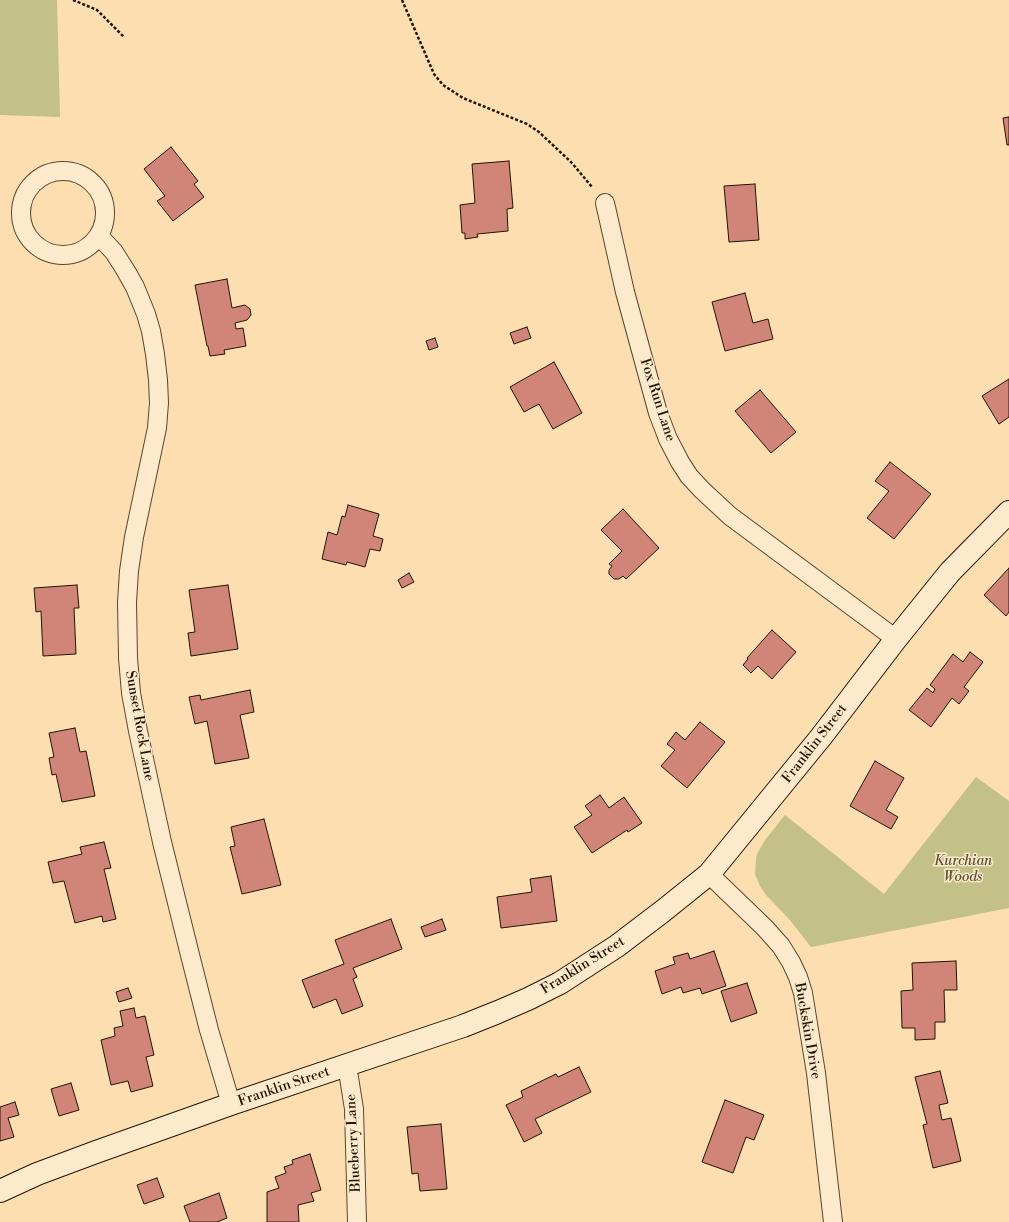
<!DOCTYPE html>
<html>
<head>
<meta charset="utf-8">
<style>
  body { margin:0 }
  canvas { display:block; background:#fcdeb0 }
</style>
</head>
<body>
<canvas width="1009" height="1222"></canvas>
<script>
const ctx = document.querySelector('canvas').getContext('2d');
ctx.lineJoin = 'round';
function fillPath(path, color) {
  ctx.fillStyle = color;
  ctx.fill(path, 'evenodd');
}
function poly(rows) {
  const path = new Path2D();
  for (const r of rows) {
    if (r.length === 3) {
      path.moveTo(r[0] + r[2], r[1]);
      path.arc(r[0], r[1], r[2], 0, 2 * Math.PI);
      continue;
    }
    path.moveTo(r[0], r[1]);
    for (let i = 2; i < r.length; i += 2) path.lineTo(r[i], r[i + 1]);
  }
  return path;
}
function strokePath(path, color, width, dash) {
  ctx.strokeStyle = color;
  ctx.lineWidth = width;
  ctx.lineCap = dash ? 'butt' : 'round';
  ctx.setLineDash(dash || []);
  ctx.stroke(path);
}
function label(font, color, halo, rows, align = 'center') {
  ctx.font = font + ' "Libre Bodoni",serif';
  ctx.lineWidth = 3;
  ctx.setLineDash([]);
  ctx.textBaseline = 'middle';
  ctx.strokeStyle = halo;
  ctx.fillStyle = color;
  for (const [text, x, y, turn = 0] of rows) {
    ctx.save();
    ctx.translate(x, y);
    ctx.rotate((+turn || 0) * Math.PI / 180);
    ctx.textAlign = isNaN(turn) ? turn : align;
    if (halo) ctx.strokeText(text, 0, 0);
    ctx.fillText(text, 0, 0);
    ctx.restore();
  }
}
const green = poly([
  [0,0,57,0,60,117,0,115],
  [976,777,1009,801,1009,908,811,947,789,919,766,895,760,886,755,874,756,859,757,854,765,840,785,815,884,894]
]);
const building = poly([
  [1009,117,1009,145,1007,145,1003,118,1009,117],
  [171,147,198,181,194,184,204,197,173,221,157,201,165,196,144,169,171,147],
  [509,161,513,208,507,209,508,231,477,234,478,237,465,239,465,233,462,233,460,205,475,203,472,164,509,161],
  [755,184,759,240,729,242,724,186,755,184],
  [227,279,232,308,245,305,250,309,251,315,247,320,235,323,236,329,243,328,246,346,224,350,225,354,210,356,208,346,207,346,195,285,227,279],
  [745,293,753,323,768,319,773,339,725,351,712,302,745,293],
  [527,327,531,338,514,344,510,333,527,327],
  [435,338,438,347,429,350,426,341,435,338],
  [554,362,582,413,553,429,539,404,524,412,510,387,554,362],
  [1009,379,1009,417,999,424,982,396,1009,379],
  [760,390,796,432,771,453,735,411,760,390],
  [890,462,931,494,894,539,867,518,889,491,875,481,890,462],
  [348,505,379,514,373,536,383,539,380,551,370,549,365,567,347,562,346,565,322,559,328,532,337,535,342,516,345,517,348,505],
  [623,509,659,548,626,579,623,576,619,579,614,579,609,574,609,570,612,566,609,564,622,551,601,530,623,509],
  [1009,568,1009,612,1006,616,984,595,1009,568],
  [409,573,414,582,402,588,398,580,409,573],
  [77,585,79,608,74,608,76,654,43,656,41,611,36,612,34,588,77,585],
  [228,585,238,649,191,656,188,633,195,632,189,590,228,585],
  [772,630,796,652,772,679,758,666,751,673,743,665,748,659,747,658,772,630],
  [970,652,983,662,964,687,969,691,959,704,952,698,931,727,909,710,927,688,933,693,935,689,930,685,953,654,963,662,970,652],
  [250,690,254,712,240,715,249,758,215,764,207,721,195,724,189,697,200,695,201,700,250,690],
  [700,722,725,742,687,788,661,766,675,750,667,744,676,732,685,740,700,722],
  [75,728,80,752,86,751,95,796,62,802,56,774,52,775,49,758,54,757,49,733,75,728],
  [875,761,904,778,886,810,898,817,891,829,850,806,875,761],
  [600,795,609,808,624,797,642,823,628,832,627,830,592,853,574,827,592,815,585,806,600,795],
  [264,819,281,885,242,894,230,847,235,846,231,827,264,819],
  [104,842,111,868,104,869,116,919,103,922,102,916,75,923,64,881,53,883,48,862,82,854,80,847,104,842],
  [551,876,557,921,501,928,497,897,532,892,530,879,551,876],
  [391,919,402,949,353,968,357,977,353,979,363,1006,342,1014,336,999,313,1008,302,980,344,964,335,940,391,919],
  [442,919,446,930,425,937,421,927,442,919],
  [714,951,726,986,702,994,700,988,683,993,681,987,662,994,655,971,675,964,673,957,688,953,690,959,714,951],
  [956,961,957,990,944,990,945,1022,935,1022,935,1039,915,1040,915,1028,902,1028,901,991,913,990,912,963,956,961],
  [747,983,757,1013,731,1022,721,991,747,983],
  [128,988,132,998,119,1002,116,992,128,988],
  [134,1008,136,1018,145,1016,154,1055,146,1057,153,1086,131,1092,128,1081,111,1085,101,1040,115,1036,114,1028,123,1026,120,1011,134,1008],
  [579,1067,591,1092,535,1119,542,1133,524,1142,506,1105,523,1097,521,1091,556,1074,558,1077,579,1067],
  [940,1071,948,1103,939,1105,942,1120,951,1118,961,1161,933,1168,923,1125,927,1124,915,1077,940,1071],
  [71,1083,79,1110,59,1116,51,1089,71,1083],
  [725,1100,764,1115,754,1140,746,1137,733,1173,702,1162,725,1100],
  [15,1102,19,1115,8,1118,14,1137,0,1141,0,1107,15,1102],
  [441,1124,447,1189,420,1191,418,1173,412,1174,407,1127,441,1124],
  [310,1154,321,1190,311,1193,314,1201,298,1205,299,1222,267,1222,267,1192,279,1188,275,1177,286,1173,284,1167,293,1164,292,1160,310,1154],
  [157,1178,164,1197,144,1204,137,1185,157,1178],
  [219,1193,227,1218,217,1222,190,1222,184,1206,219,1193]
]);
const path = poly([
  [73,0,97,10,124,37],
  [402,0,434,74,443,85,463,98,527,124,539,132,572,163,592,187]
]);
const minor = poly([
  [63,213,42],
  [605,203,625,292,658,413,668,439,680,462,689,476,702,490,730,516,896,639],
  [99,236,114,252,126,271,135,287,146,314,151,331,155,354,158,380,159,403,157,428,134,537,129,571,127,602,128,658,131,693,138,731,162,842,190,955,209,1030,231,1104],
  [709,874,765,928,781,946,791,962,798,977,803,993,816,1073,833,1222],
  [347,1065,354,1109,357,1222]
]);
const secondary = poly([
  [0,1191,37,1174,96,1152,231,1104,463,1026,498,1012,528,999,560,983,617,946,663,911,709,874,821,737,896,639,950,572,1009,512]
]);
const streetNames = [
  ["Fox Run Lane",657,400,72],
  ["Sunset Rock Lane",139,726,80],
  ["Franklin Street",815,744,-52],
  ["Franklin Street",583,966,-32],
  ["Buckskin Drive",807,1031,80],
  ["Franklin Street",284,1087,-19],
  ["Blueberry Lane",354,1143,-93]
];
const parkNames = [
  ["Kurchian",963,862],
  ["Woods",963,878]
];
fillPath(green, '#c3c088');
fillPath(building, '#d18578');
strokePath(building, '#221402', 1);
strokePath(minor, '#58462e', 20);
strokePath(secondary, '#221402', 24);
strokePath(path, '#221402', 2.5, [3, 2]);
strokePath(minor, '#fdeacc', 18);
strokePath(secondary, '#fdeacc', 22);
label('14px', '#221402', '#fdeacc', streetNames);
label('italic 14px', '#5a5031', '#fdeacc', parkNames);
</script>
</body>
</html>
